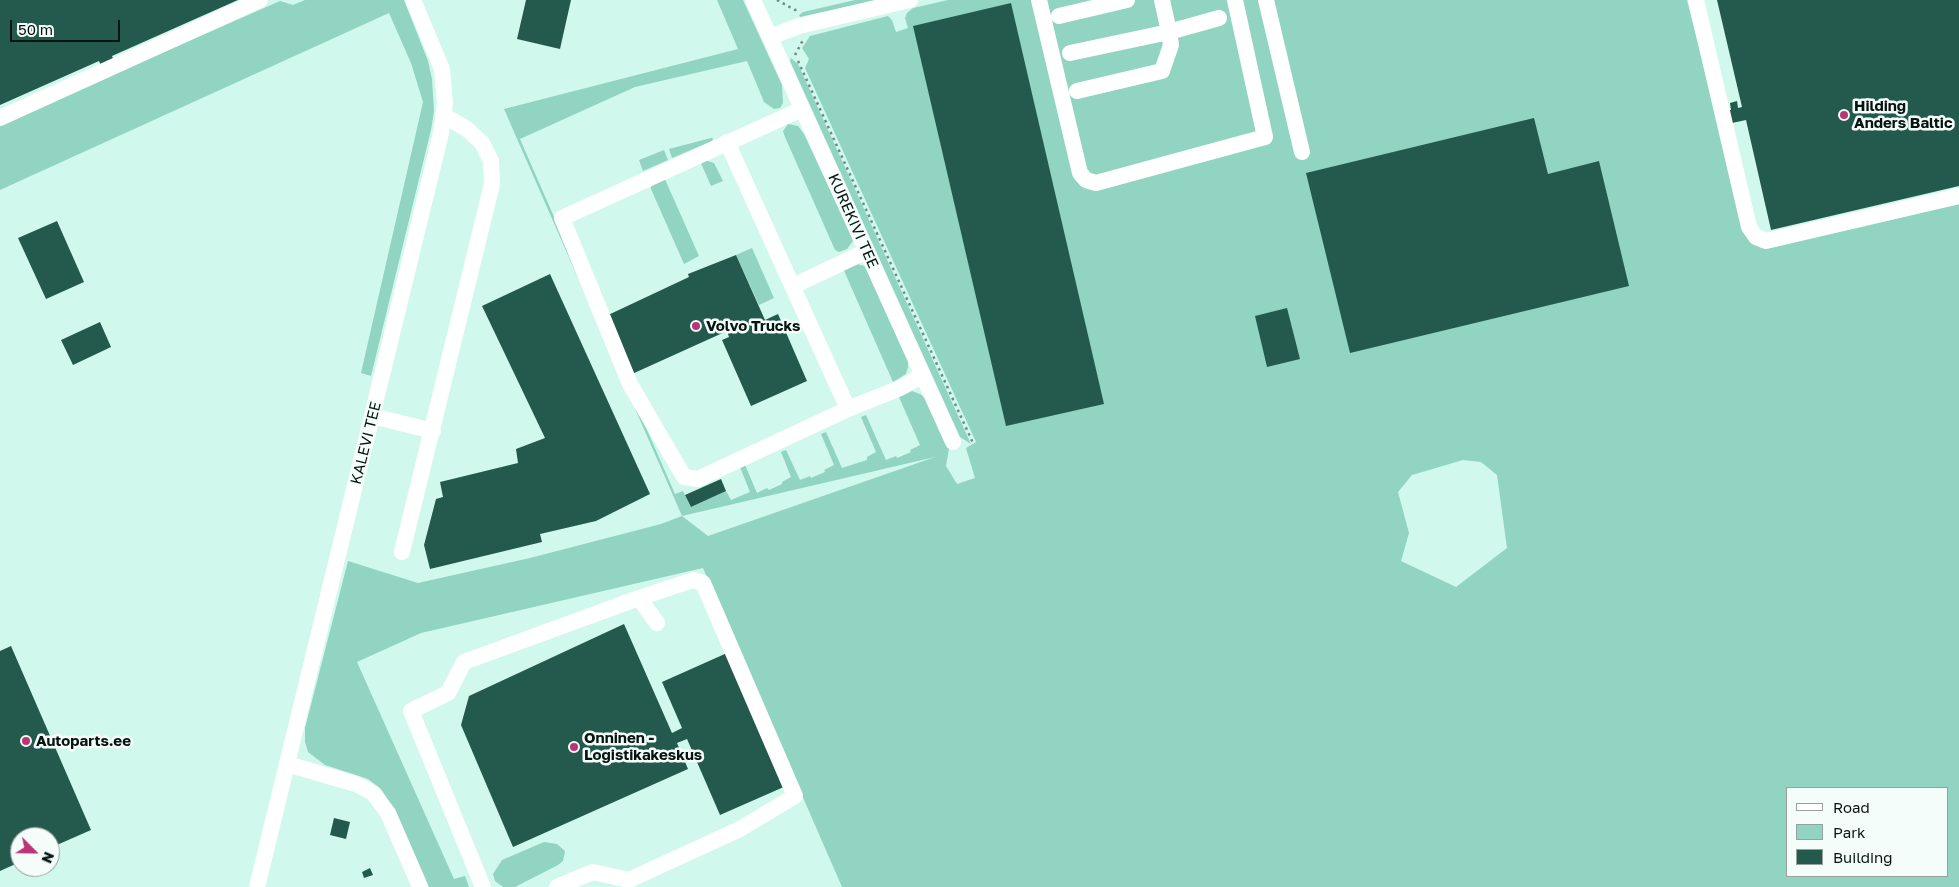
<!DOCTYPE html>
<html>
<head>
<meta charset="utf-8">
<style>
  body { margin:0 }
  #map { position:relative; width:1959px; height:887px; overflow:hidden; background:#d1f8ec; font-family:"Golos Text",sans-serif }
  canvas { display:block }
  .legend { position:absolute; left:1786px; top:787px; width:162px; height:90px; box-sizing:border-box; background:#f5fdfb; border:1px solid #96a09d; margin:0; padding:6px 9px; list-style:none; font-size:15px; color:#071511 }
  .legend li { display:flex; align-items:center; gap:10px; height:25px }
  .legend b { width:25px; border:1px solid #96a09d }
  .north { position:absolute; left:10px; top:827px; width:50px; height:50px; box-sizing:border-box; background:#f5fdfb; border:1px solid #96a09d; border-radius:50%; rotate:113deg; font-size:14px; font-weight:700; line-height:20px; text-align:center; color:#071511 }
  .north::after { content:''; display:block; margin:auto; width:18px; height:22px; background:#bb3476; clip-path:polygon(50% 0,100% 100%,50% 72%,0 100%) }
  .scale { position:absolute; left:10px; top:20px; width:110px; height:22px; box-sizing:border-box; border:2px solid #071511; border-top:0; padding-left:6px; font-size:15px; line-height:18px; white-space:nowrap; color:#071511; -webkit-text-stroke:4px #f5fdfb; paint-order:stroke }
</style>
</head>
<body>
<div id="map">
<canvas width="1959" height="887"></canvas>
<ul class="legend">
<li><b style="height:6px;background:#fff"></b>Road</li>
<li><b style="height:14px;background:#90d4c1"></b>Park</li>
<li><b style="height:14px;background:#245a4d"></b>Building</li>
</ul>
<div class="north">N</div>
<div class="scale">50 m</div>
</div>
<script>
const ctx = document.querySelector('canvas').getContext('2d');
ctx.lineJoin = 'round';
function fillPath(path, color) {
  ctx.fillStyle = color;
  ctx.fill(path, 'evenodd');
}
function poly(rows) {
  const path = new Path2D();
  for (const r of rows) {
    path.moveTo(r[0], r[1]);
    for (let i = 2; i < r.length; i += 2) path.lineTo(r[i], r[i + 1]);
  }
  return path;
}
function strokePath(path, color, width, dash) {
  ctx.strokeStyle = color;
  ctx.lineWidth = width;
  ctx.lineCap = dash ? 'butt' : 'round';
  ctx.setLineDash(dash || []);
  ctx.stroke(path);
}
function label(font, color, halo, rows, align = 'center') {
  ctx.font = font + ' "Golos Text",sans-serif';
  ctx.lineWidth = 5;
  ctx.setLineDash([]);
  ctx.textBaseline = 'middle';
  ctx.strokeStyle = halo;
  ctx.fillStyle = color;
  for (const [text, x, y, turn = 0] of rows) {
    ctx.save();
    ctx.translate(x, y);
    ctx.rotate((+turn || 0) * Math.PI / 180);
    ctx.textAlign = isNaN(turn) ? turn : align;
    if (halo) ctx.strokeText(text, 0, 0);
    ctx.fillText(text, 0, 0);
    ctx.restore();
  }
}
const green = poly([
  [305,0,404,0,428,61,432,79,434,111,431,130,371,376,361,373,423,102,411,63,389,13,0,190,0,124,280,1,293,5],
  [717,0,743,0,782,85,783,103,780,108,774,109,764,102,747,61,635,87,520,139,675,494,683,491,691,507,726,491,731,500,750,492,740,467,745,465,757,493,767,488,769,490,782,484,782,482,791,477,781,452,786,450,800,480,810,476,811,478,825,472,824,470,834,465,821,434,826,432,842,468,867,460,867,457,876,452,861,417,866,415,886,460,896,456,897,458,911,452,910,450,920,445,899,397,912,391,920,394,926,399,949,449,946,466,957,484,975,478,966,448,976,442,805,68,809,59,802,48,810,36,888,16,892,20,896,32,908,28,905,18,907,13,913,8,948,0,1687,0,1743,224,1752,240,1959,200,1959,887,842,887,703,568,421,633,357,662,454,879,465,876,469,887,429,887,397,814,381,789,368,779,325,765,308,752,305,742,305,728,348,561,418,583,530,558,661,524,682,516,504,109,738,49],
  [935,457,708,536,682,516],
  [1463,460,1481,462,1497,475,1507,548,1456,587,1401,561,1409,533,1398,492,1412,475],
  [1788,788,1948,788,1948,876,1788,876],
  [855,0,877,0,800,17,799,15,803,12],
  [791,58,798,64,971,444,960,437,790,61],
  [788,124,798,126,804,134,852,237,853,241,847,249,839,252,835,250,785,137,783,131],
  [711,138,713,138,712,141,672,158,669,149],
  [664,150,668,160,643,171,639,160],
  [704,160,714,163,723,181,711,186,700,161],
  [664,177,699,256,684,264,651,189,651,185],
  [752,248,774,298,759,305,736,255],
  [857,264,865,266,908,359,908,367,906,374,893,382,845,273,844,270],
  [544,842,557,844,565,851,563,861,558,865,515,887,503,887,495,881,493,874,502,860]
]);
const building = poly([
  [0,0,238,0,112,56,115,63,102,68,99,61,0,105],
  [526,0,571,0,560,49,517,39],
  [1717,0,1959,0,1959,186,1771,230,1746,120,1732,123,1729,110,1731,110,1730,103,1737,101,1738,108,1742,107],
  [1011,3,1104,404,1006,426,913,26],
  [1534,118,1548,174,1599,161,1629,286,1350,353,1306,173],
  [57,221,84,282,46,299,18,238],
  [736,255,765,320,778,314,807,381,751,406,722,340,729,337,727,331,632,374,606,316,689,277,688,274],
  [550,274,650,494,596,521,540,534,542,542,430,569,424,545,436,499,443,497,440,482,518,463,516,449,545,438,482,306],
  [1287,308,1300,359,1267,367,1255,316],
  [100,322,111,347,73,365,61,340],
  [721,479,726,491,691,507,685,495],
  [624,624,672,733,682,728,662,682,727,653,786,786,720,815,687,739,677,743,688,769,513,847,461,725,469,696],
  [11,646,91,830,50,848,50,837,20,837,20,862,0,871,0,651],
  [334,818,350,822,346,839,330,835],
  [370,868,373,875,364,878,362,872]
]);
const path = poly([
  [777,0,795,10,798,9],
  [795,55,803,40],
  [798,61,973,443]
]);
const minor = poly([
  [753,0,953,442],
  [1039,0,1080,173,1086,180,1096,183,1265,137,1235,0],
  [1266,0,1302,152],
  [1696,0,1749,227,1756,237,1766,241,1959,196],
  [1059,16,1127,0],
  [770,37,799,26,910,0],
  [1070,53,1169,32,1162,0],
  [1077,91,1162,71,1171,45,1169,32,1219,18],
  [802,109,562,218,630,384,684,477,698,479,848,409,900,388,923,375],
  [0,118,260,0],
  [727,142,848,409],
  [793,286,867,251],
  [372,416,433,431],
  [402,552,492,184,491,161,482,143,467,129,443,115],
  [287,764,356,784,373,793,388,813,420,887],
  [257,887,441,133,445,103,442,69,413,0],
  [483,887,411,711,448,693,464,662,639,598,657,623],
  [557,887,593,872,629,880,740,829,795,796,703,583,693,580,639,598]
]);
const markers = [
  [1844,115,5,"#bb3476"],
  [696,326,5,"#bb3476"],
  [26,741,5,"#bb3476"],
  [574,747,5,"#bb3476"]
];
const poiNames = [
  ["Hilding",1854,106],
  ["Anders Baltic",1854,123],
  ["Volvo Trucks",706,326],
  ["Onninen -",584,738],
  ["Logistikakeskus",584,755],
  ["Autoparts.ee",36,741]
];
const streetNames = [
  ["KUREKIVI TEE",853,221,66],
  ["KALEVI TEE",366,443,-76]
];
fillPath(green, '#90d4c1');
fillPath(building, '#245a4d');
strokePath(path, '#708b83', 2.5, [2.5, 4]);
strokePath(minor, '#fff', 16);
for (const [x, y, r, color] of markers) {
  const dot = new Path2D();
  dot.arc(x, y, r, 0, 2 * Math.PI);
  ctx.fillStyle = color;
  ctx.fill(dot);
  strokePath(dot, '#f5fdfb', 2);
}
label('bold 15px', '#071511', '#f5fdfb', poiNames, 'left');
label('15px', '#071511', '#f5fdfb', streetNames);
</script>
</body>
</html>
